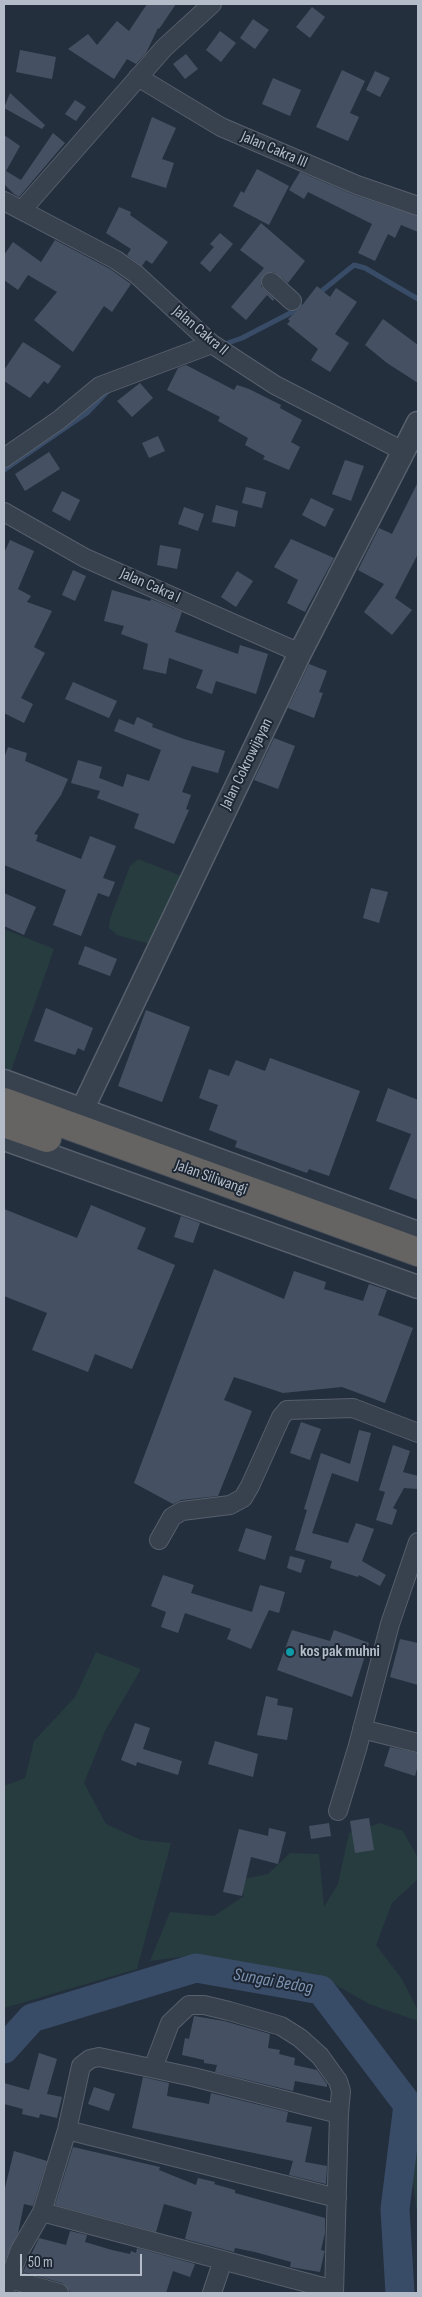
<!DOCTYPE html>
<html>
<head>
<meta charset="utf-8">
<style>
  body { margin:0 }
  #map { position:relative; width:422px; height:2297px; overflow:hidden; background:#242f3e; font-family:"Sofia Sans Condensed",sans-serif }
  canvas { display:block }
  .frame { position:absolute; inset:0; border:5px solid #b4bcc9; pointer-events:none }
  .scale { position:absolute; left:20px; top:2254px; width:122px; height:22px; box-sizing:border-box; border:2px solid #b4bcc9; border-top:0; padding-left:6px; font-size:15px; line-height:18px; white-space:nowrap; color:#b4bcc9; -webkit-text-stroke:4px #1d2633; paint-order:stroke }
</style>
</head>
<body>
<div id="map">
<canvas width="422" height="2297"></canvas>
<div class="frame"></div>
<div class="scale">50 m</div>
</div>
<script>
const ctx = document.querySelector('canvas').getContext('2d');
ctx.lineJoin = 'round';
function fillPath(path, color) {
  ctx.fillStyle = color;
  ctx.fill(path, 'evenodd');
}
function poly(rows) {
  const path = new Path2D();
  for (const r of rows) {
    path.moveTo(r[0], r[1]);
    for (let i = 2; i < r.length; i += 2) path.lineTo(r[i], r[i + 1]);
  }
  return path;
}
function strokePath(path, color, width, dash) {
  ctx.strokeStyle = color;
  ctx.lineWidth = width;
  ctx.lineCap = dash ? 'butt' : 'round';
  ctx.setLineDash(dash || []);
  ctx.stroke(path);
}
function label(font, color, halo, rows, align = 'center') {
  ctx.font = font + ' "Sofia Sans Condensed",sans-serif';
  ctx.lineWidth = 4;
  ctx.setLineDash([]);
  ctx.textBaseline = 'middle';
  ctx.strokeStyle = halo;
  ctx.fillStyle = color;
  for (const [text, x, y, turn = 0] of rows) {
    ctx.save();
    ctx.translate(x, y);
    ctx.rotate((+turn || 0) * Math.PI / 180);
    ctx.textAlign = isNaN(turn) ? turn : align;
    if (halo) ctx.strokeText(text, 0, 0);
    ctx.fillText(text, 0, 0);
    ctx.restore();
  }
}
const green = poly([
  [138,859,184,877,153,945,117,935,109,928,110,919,130,866],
  [4,929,54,949,10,1074,4,1072],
  [96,1652,141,1669,105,1731,84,1783,106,1824,141,1840,171,1843,137,1969,4,2008,4,1786,25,1778,34,1741,75,1697],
  [380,1823,403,1831,418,1858,418,1879,392,1903,376,1945,402,1979,418,2011,418,2021,369,2004,320,1976,248,1963,187,1956,150,1961,170,1912,214,1916,244,1896,239,1880,268,1874,290,1853,319,1854,324,1907,338,1884,349,1833],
  [418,2105,418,2220,409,2154]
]);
const stream = poly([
  [318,294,354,265,365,268,418,299],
  [222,345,242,338,302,307],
  [4,470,87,413,110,389]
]);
const river = poly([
  [4,2049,32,2018,196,1968,321,1990,408,2105,395,2209,400,2293]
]);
const building = poly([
  [147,4,176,4,159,29,158,28,146,53,136,64,127,59,114,79,68,49,88,34,97,45,117,21,129,31],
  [312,7,325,17,310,38,296,27],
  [253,19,269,30,255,49,240,38],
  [220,31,236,43,221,62,206,50],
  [20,50,56,57,52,79,16,72],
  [186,54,198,69,185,79,173,64],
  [342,70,365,81,350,113,359,117,348,141,316,127],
  [375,71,390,78,380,97,366,90],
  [273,78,301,90,290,116,262,104],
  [10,93,45,125,42,129,4,108],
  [75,100,86,107,76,121,65,114],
  [152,117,176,128,162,159,174,163,166,188,131,177],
  [53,133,65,143,19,197,14,194,4,184,4,135,20,146,6,171,21,180],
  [257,169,289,186,269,225,233,206,241,191,244,193],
  [300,172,354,195,418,216,418,232,401,225,395,238,388,234,375,261,358,253,372,224,308,192,304,199,289,190],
  [119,207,131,212,130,215,168,242,152,264,146,260,142,266,127,255,131,249,106,233],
  [261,223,305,261,288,283,274,272,264,275,261,286,274,299,273,301,267,295,246,320,231,307,264,268,240,250],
  [220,233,233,244,210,272,200,263,214,247,210,244],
  [55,240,110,269,131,284,112,312,104,306,73,352,34,320,57,292,28,275,18,290,4,280,4,255,13,242,41,262],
  [317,286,330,297,336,288,357,302,335,334,349,343,330,372,311,360,318,349,287,324,290,321,288,319,300,308],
  [383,319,418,345,418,383,387,363,365,345],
  [23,342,61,366,48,384,44,381,30,398,4,381,4,370],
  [186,365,234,390,237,385,249,389,281,405,280,408,302,420,291,442,300,447,289,470,263,459,265,456,245,445,248,438,218,421,220,417,167,390,178,368],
  [140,383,153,398,132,417,117,401],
  [158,436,165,451,149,458,142,443],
  [49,452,60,469,25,491,15,474],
  [345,460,364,466,351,501,332,494],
  [418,482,418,554,395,598,412,610,392,635,364,612,384,584,358,570,379,528,392,534],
  [246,487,266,492,262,508,242,503],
  [62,491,80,500,70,521,52,511],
  [311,498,334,509,325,527,302,515],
  [216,505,238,511,235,527,212,522],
  [184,507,204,514,198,531,178,524],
  [291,539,334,558,305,612,287,603,298,580,274,567],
  [10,540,34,551,18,589,31,596,27,602,52,611,34,647,45,653,21,698,33,704,24,723,4,713,4,553],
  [160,545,181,549,177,569,157,565],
  [73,570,86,576,75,601,62,595],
  [237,571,253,581,236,607,221,597],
  [112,590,150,601,151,599,182,612,175,632,238,654,240,645,268,654,256,694,216,681,212,694,196,688,203,670,169,658,166,674,143,669,148,644,121,634,124,626,104,621],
  [309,664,327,671,319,692,323,693,314,718,288,708],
  [73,682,117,701,109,718,65,699],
  [137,717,153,724,152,727,184,739,225,751,218,773,192,766,182,792,191,795,186,809,189,810,174,844,134,828,139,814,97,798,100,791,71,783,78,760,102,767,99,778,123,787,127,774,149,781,161,750,114,731,119,719,134,725],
  [274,738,295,746,278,789,254,780],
  [8,747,27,753,25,761,68,779,61,795,34,834,38,835,36,841,81,859,90,836,116,846,103,878,115,882,109,897,98,893,81,936,53,925,66,890,4,865,4,758],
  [371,888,388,892,379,923,363,918],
  [4,893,36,907,24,935,4,926],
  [85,946,117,959,110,976,78,964],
  [46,1008,93,1028,84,1051,78,1048,75,1055,34,1041],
  [146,1010,190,1027,162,1102,118,1086],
  [270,1058,360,1091,329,1176,309,1169,307,1173,235,1147,237,1141,209,1130,218,1105,199,1098,209,1069,229,1076,236,1060,265,1071],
  [388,1088,418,1100,418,1200,389,1189,411,1134,376,1121],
  [91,1205,146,1228,137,1249,175,1265,132,1369,95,1354,88,1372,32,1350,47,1313,4,1296,4,1209,77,1238],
  [181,1216,200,1223,193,1243,174,1237],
  [214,1269,284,1299,294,1271,326,1282,324,1289,363,1301,369,1284,387,1290,378,1315,413,1328,385,1403,342,1387,283,1393,234,1377,224,1400,252,1411,218,1496,181,1500,173,1504,134,1483],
  [301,1422,321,1429,310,1460,290,1453],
  [359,1430,371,1433,358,1482,332,1473,312,1533,348,1543,356,1523,374,1529,362,1561,386,1575,380,1586,359,1575,358,1577,330,1568,332,1561,295,1550,307,1510,304,1509,321,1453,350,1464],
  [393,1445,410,1451,403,1472,418,1476,418,1489,404,1488,393,1508,397,1510,392,1525,376,1520,385,1492,379,1490],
  [246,1528,272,1536,265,1560,238,1551],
  [290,1556,305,1560,301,1573,287,1568],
  [163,1575,194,1585,191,1593,252,1612,260,1585,285,1592,279,1613,269,1610,251,1649,227,1639,231,1629,185,1613,178,1633,161,1627,166,1612,151,1606],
  [292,1630,330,1641,334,1630,369,1643,352,1697,277,1670],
  [400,1639,418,1643,418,1685,390,1677],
  [266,1696,278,1699,277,1705,293,1708,287,1740,257,1735],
  [135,1723,150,1728,143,1749,182,1761,178,1775,137,1762,136,1766,121,1760],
  [215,1741,258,1754,253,1777,208,1764],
  [390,1747,418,1753,418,1765,415,1776,384,1766],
  [369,1818,374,1850,355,1853,350,1821],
  [329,1823,331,1836,311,1839,309,1826],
  [269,1828,286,1832,278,1864,251,1857,242,1896,223,1892,239,1829,268,1836],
  [194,2016,224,2021,270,2034,268,2048,280,2050,279,2054,295,2058,294,2065,317,2070,327,2084,327,2087,295,2081,293,2091,215,2072,217,2065,204,2063,204,2060,182,2055,185,2038,189,2039],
  [39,2053,57,2059,47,2094,62,2097,57,2118,40,2114,39,2118,22,2114,23,2109,4,2104,4,2083,29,2090],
  [143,2077,169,2083,167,2096,209,2104,211,2093,288,2112,286,2122,312,2127,305,2162,327,2166,326,2184,289,2175,293,2161,132,2128],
  [94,2087,115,2094,109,2111,88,2104],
  [73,2147,160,2167,159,2170,196,2185,198,2178,215,2182,214,2184,235,2190,235,2193,325,2218,325,2233,321,2250,325,2251,324,2254,320,2272,290,2267,291,2262,255,2252,235,2248,234,2252,185,2239,192,2212,164,2204,156,2232,55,2205],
  [14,2151,47,2161,33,2206,24,2204,18,2233,4,2263,4,2192],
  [70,2231,87,2235,85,2242,112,2250,130,2254,131,2251,136,2253,137,2248,195,2264,190,2277,173,2271,166,2293,71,2293,62,2283,23,2272,39,2238,66,2245]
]);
const minor = poly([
  [138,77,221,127,357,185,418,206],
  [4,201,116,260,136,274,212,344,275,385,403,451],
  [22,210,164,48,212,4],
  [271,282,292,301],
  [4,458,59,420,100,386,212,344],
  [4,512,85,558,300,653],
  [159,1540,172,1517,182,1511,230,1505,243,1498,250,1486,281,1417,287,1410,353,1408,418,1433],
  [362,1729,418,1743],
  [338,1811,357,1749,390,1624,418,1542],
  [153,2068,170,2023,189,2005,204,2005,229,2011,281,2026,300,2038,320,2056,338,2081,341,2091,339,2114],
  [67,2130,337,2198],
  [42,2212,334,2290],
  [10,2279,59,2293],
  [4,2293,20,2250,42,2212,67,2130,81,2066,90,2059,99,2057,193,2077,339,2114,334,2293],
  [212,2293,223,2260]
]);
const tertiary = poly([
  [4,1081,418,1233],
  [83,1108,300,653,418,423],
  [4,1139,418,1287]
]);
const trunk = poly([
  [4,1102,418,1252],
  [4,1123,47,1138]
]);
const markers = [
  [290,1652,5,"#0f9aa8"]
];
const streetNames = [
  ["Jalan Cakra III",274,150,23],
  ["Jalan Cakra II",200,331,40],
  ["Jalan Cakra I",150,586,24],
  ["Jalan Cokrowijayan",247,764,-64],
  ["Jalan Siliwangi",211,1178,20]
];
const poiNames = [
  ["kos pak muhni",300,1652]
];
const waterNames = [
  ["Sungai Bedog",273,1982,10]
];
fillPath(green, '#263c3f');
strokePath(stream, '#394c67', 5);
strokePath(river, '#394c67', 29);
fillPath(building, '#455162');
strokePath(minor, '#565f6c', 20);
strokePath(tertiary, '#565f6c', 25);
strokePath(trunk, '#434c59', 30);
strokePath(minor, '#38414e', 18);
strokePath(tertiary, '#38414e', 22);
strokePath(trunk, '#656462', 28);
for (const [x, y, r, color] of markers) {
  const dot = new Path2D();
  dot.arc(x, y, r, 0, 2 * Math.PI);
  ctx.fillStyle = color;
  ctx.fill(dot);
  strokePath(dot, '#1d2633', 2);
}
label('16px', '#b4bcc9', '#1d2633', streetNames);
label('bold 16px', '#b4bcc9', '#1d2633', poiNames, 'left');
label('italic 18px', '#7c92b1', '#1d2633', waterNames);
</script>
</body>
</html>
